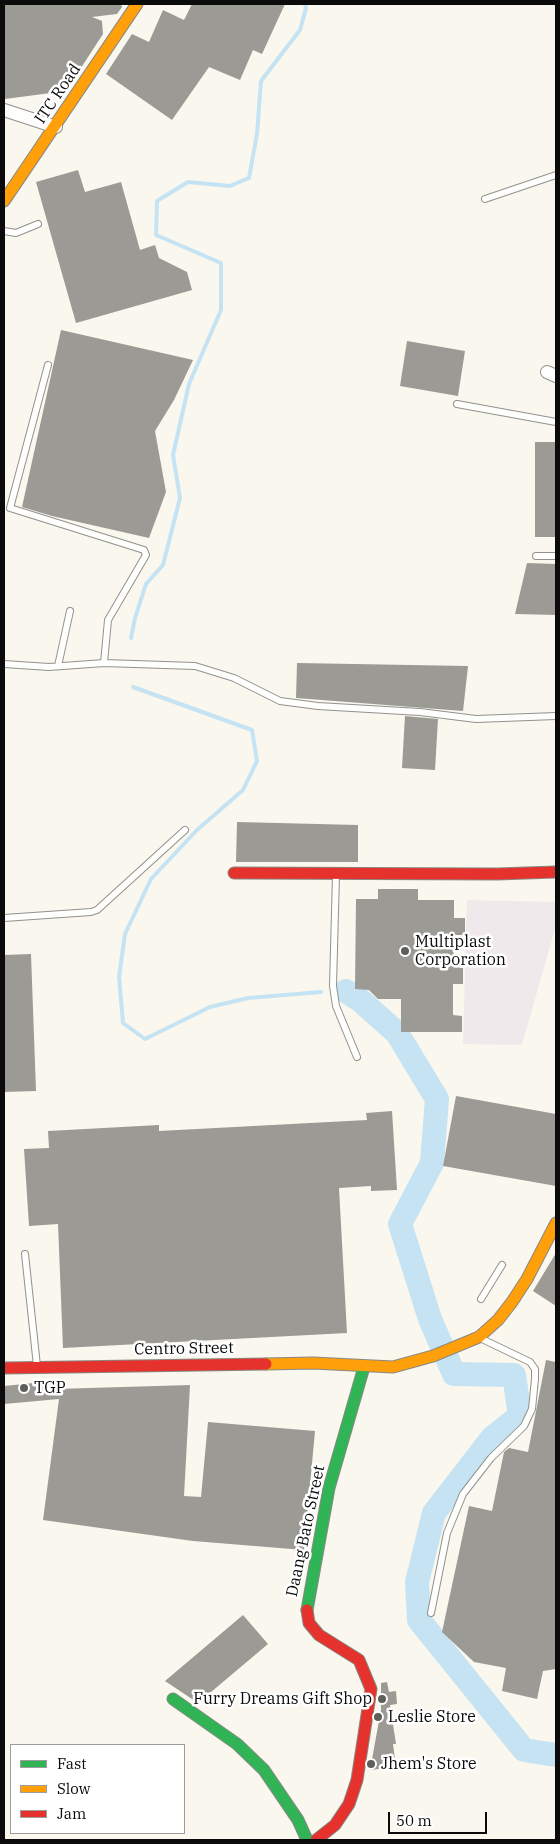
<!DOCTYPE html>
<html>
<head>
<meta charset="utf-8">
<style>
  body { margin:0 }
  #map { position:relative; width:560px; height:1844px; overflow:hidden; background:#f9f7ee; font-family:"IBM Plex Serif",serif }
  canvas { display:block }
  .frame { position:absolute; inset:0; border:5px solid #0b0b0b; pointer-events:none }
  .legend { position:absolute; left:10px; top:1744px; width:175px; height:90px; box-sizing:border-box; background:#fff; border:1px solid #9d9d9d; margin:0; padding:6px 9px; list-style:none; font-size:15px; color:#0b0b0b }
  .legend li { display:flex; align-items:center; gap:10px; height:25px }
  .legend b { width:25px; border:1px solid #9d9d9d }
  .scale { position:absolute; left:388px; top:1812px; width:99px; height:22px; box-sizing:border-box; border:2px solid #0b0b0b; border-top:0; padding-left:6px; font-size:15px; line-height:18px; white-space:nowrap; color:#0b0b0b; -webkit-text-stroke:4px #fff; paint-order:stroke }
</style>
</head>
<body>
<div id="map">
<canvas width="560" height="1844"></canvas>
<div class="frame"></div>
<ul class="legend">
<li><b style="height:6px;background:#30b455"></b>Fast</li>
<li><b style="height:6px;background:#ff9f0a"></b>Slow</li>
<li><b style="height:6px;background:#e5322d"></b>Jam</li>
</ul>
<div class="scale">50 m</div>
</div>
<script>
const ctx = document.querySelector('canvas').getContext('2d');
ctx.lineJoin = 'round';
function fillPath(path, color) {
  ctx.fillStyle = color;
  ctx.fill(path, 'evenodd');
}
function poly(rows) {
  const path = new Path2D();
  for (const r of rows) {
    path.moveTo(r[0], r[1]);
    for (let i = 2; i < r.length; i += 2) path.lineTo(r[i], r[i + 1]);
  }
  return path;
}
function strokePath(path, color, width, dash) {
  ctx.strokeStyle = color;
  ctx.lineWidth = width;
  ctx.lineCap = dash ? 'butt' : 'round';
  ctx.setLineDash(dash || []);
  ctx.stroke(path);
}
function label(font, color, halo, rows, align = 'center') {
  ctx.font = font + ' "IBM Plex Serif",serif';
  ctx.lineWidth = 5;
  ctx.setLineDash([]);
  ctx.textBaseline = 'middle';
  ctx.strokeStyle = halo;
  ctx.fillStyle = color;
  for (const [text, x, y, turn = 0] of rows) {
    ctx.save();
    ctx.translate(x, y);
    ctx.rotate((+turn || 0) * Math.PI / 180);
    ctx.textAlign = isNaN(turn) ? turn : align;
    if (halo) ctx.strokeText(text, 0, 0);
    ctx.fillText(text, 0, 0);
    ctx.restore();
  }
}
const industrial = poly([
  [467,900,556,902,556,925,522,1045,463,1044]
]);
const stream = poly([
  [131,638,135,618,146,584,163,565,180,498,173,455,189,384,221,310,221,263,156,235,157,201,188,182,230,186,249,178,257,134,261,81,300,30,306,8,305,4],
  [133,687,252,730,257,761,243,790,197,830,151,879,125,934,119,977,123,1023,145,1039,210,1007,248,998,321,992]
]);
const river = poly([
  [346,991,361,1001,397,1033,437,1099,432,1163,400,1224,430,1319,454,1374,514,1375,520,1416,492,1438,434,1513,417,1582,419,1620,524,1750,556,1755]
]);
const building = poly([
  [4,4,121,4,122,7,117,14,92,17,102,21,103,34,66,91,5,99],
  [192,4,285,4,262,54,253,50,240,80,209,67,172,120,106,74,132,34,149,42,163,10,184,20],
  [78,170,85,192,121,182,140,250,155,245,159,258,187,272,192,290,76,323,36,182],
  [61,330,193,360,174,400,155,431,166,492,149,538,52,516,22,507],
  [407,341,465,351,458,396,400,386],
  [535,442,556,442,556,537,535,537],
  [527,563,556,564,556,615,515,614],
  [297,663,468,666,463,711,296,698],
  [405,716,438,719,435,770,402,768],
  [237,822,358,825,358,862,236,862],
  [378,889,418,889,418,900,454,900,454,918,465,918,465,935,454,935,453,967,463,968,463,984,453,984,453,1015,462,1016,462,1032,401,1032,401,999,378,999,369,990,355,989,356,899,378,899],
  [31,954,36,1091,4,1092,4,955],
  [456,1096,556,1114,556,1186,443,1166],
  [392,1111,397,1190,371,1191,371,1186,339,1188,347,1333,63,1348,58,1224,29,1226,24,1149,49,1148,48,1131,159,1125,159,1131,367,1120,366,1113],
  [556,1253,556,1306,533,1291],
  [546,1360,556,1362,556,1669,543,1671,537,1699,502,1691,506,1668,474,1662,442,1632,469,1506,492,1511,504,1452,509,1448,528,1452],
  [54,1381,55,1389,190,1385,184,1496,201,1497,208,1422,315,1431,304,1550,193,1541,43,1520,59,1399,4,1404,4,1386],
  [243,1615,268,1644,198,1703,165,1681],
  [387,1682,389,1692,396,1691,397,1704,390,1705,396,1744,393,1744,396,1767,370,1770,381,1710,381,1683]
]);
const lane = poly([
  [485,199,556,175],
  [4,231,16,233,38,224],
  [48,365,10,508,144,550,146,555,108,620,104,663,195,666,234,678,280,701,318,706,420,712,476,719,556,716],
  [457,404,556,422],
  [536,556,556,556],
  [4,664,49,667,104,663],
  [58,666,70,611],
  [336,875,333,986,336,1006,357,1057],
  [4,918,91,912,97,910,185,830],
  [25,1254,37,1366],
  [481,1299,502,1265],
  [431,1613,447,1533,463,1494,491,1458,524,1426,532,1409,535,1379,535,1369,530,1362,482,1339]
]);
const street = poly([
  [4,110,56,127],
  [547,372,556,376]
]);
const fast = poly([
  [307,1610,329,1488,364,1367],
  [173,1699,237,1744,264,1770,298,1820,307,1840]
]);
const slow = poly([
  [4,201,137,4],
  [266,1364,313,1363,393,1367,433,1356,479,1337,498,1320,512,1302,527,1279,556,1223]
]);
const jam = poly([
  [234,873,497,874,556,872],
  [4,1368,266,1364],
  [307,1610,309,1623,319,1635,359,1660,371,1689,357,1780,349,1804,335,1825,316,1840]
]);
const markers = [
  [405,951,5,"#5e5e5a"],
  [24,1388,5,"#5e5e5a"],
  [382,1699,5,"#5e5e5a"],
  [378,1717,5,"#5e5e5a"],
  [371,1764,5,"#5e5e5a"]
];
const streetNames = [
  ["ITC Road",58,94,-56],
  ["Centro Street",184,1349,-1],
  ["Daang Bato Street",306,1531,-78]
];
const poiNames = [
  ["Multiplast",415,942],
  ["Corporation",415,960],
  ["TGP",34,1388],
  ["Furry Dreams Gift Shop",372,1699,"right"],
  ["Leslie Store",388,1717],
  ["Jhem's Store",381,1764]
];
fillPath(industrial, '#f0e9ec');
strokePath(stream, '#c5e3f2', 4);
strokePath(river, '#c5e3f2', 24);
fillPath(building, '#9c9a94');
strokePath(lane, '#92918d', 8);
strokePath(street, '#92918d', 14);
strokePath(fast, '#898884', 13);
strokePath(slow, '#898884', 13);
strokePath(jam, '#898884', 13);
strokePath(lane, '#fefefc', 6);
strokePath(street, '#fefefc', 12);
strokePath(fast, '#30b455', 11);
strokePath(slow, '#ff9f0a', 11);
strokePath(jam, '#e5322d', 11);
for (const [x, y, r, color] of markers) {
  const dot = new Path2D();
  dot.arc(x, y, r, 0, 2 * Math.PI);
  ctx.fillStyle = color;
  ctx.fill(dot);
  strokePath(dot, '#fff', 2);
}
label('16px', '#0b0b0b', '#fff', streetNames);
label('16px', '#0b0b0b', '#fff', poiNames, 'left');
</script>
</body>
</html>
